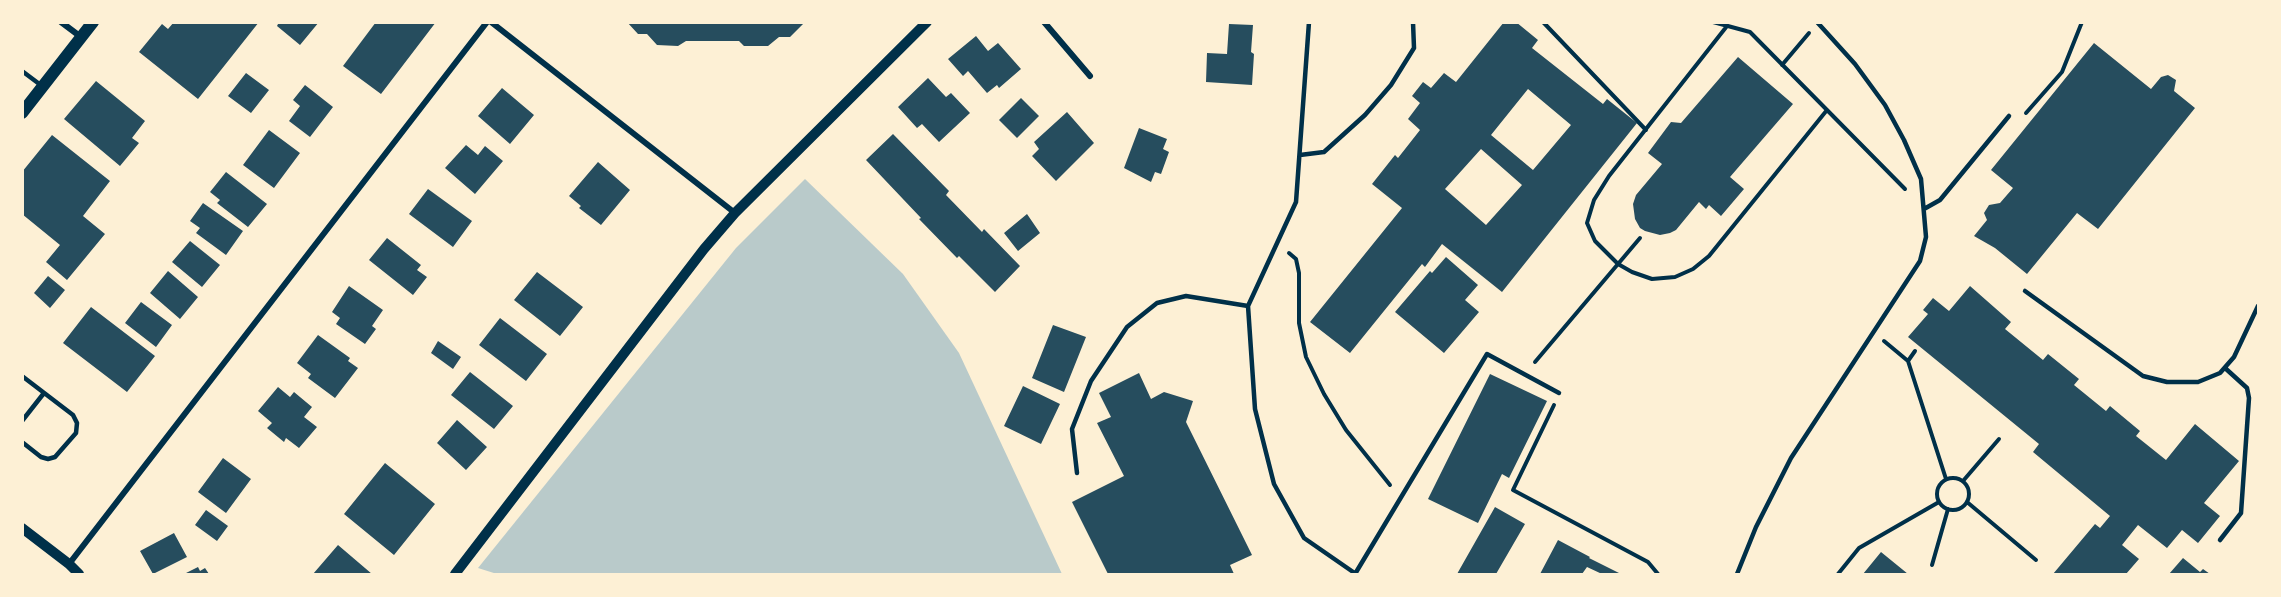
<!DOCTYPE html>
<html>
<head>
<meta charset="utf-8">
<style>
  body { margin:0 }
  #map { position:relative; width:2281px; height:597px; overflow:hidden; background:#fdf0d5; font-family:Figtree,sans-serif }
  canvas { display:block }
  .frame { position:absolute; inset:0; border:24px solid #fdf0d5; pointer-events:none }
</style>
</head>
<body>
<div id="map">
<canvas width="2281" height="597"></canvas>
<div class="frame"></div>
</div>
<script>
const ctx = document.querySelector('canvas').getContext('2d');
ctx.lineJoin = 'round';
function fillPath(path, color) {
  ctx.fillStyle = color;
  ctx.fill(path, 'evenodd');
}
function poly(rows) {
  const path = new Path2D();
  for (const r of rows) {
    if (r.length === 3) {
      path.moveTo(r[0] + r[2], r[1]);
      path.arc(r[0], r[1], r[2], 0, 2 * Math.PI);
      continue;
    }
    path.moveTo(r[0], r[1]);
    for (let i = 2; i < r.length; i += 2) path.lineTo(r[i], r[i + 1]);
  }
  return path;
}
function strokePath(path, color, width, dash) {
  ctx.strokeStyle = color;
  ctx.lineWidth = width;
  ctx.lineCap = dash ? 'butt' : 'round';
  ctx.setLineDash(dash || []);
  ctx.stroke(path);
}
const green = poly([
  [805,179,903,274,959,353,1062,574,497,574,478,568,736,248]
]);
const building = poly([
  [174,22,259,22,198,99,139,52,162,24,168,29],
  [279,22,319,22,300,45,277,26],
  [376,22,436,22,381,94,343,66],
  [627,22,805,22,790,37,779,37,768,46,744,46,739,41,686,41,678,46,657,45,647,34,638,34],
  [1504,22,1516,22,1538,40,1532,48,1603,104,1607,99,1637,123,1502,292,1442,244,1425,267,1422,264,1350,353,1310,322,1402,208,1372,184,1395,155,1398,158,1420,130,1408,119,1420,103,1412,96,1423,82,1431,88,1444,73,1456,82],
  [1528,89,1571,125,1533,170,1491,135],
  [1481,149,1522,185,1486,225,1445,189],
  [1229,24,1253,25,1251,52,1254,54,1252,85,1206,82,1207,53,1227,54],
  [976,36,988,51,998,43,1021,69,999,88,997,85,987,93,968,71,963,76,948,59],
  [2094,43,2151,89,2161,77,2168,75,2176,80,2174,91,2195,108,2098,229,2077,213,2027,274,1995,248,1974,236,1987,220,1984,213,1989,205,2000,203,2013,188,1991,170],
  [1738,57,1793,104,1730,177,1744,189,1721,216,1709,205,1706,209,1699,202,1676,230,1670,233,1660,235,1645,231,1640,228,1635,219,1633,204,1636,195,1662,164,1648,153,1671,122,1681,123],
  [246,73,269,90,251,113,228,96],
  [928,78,946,97,951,93,970,113,939,142,922,124,917,128,898,107],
  [96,81,145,121,132,138,139,143,120,166,64,119],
  [305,85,333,107,310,137,289,121,300,106,293,100],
  [502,88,534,115,510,144,478,116],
  [1021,98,1039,116,1017,138,999,120],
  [1067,112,1094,143,1056,181,1032,156,1039,149,1034,142],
  [1139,128,1167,139,1163,149,1169,152,1161,174,1155,172,1151,182,1124,168],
  [269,130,300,153,274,188,243,165],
  [893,134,949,191,946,195,982,232,984,229,1020,266,995,292,959,256,957,258,919,219,921,218,866,160],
  [52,135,110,181,83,216,105,234,67,280,46,262,60,245,22,214,22,172],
  [466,145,478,155,485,146,503,161,475,194,445,168],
  [598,162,630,190,601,225,579,208,581,206,569,196],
  [226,172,267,204,248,227,217,203,220,200,210,192],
  [428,189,472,221,453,247,409,214],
  [203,203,243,231,226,255,196,233,200,228,190,221],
  [1027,214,1040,233,1018,251,1004,233],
  [387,238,421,265,417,270,427,277,413,295,369,260],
  [190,241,220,265,202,287,172,262],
  [1446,257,1478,285,1465,300,1479,312,1444,353,1395,312,1430,271,1432,273],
  [168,271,198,297,180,319,150,293],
  [537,272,583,307,560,336,514,300],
  [48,276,65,290,50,308,34,293],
  [349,286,383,310,372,326,376,329,365,344,336,324,340,318,332,312],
  [1970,286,2011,322,2005,329,2043,360,2048,354,2079,379,2074,385,2106,411,2110,406,2140,431,2136,436,2166,460,2195,424,2239,461,2204,503,2220,516,2198,543,2182,530,2167,548,2138,525,2122,545,2139,559,2126,574,2053,574,2095,524,2100,528,2110,516,2033,452,2039,444,1908,337,1928,314,1923,310,1933,298,1949,311],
  [141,302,172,325,156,347,125,323],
  [91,307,155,356,127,392,63,343],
  [500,318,547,354,526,381,479,345],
  [1053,325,1086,337,1064,392,1032,378],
  [318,335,350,358,348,361,358,368,335,398,308,378,311,374,297,363],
  [438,341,461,357,453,369,431,353],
  [470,372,513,406,494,429,451,395],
  [1139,373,1151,399,1164,392,1193,401,1186,422,1252,555,1230,565,1234,574,1108,574,1072,502,1124,476,1097,423,1111,417,1099,393],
  [1490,374,1547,401,1509,478,1502,474,1478,523,1428,499],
  [1023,386,1060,404,1041,444,1004,426],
  [278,387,290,397,294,392,312,407,304,417,317,427,299,448,286,438,284,442,267,428,272,423,258,411],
  [457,420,487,447,466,470,437,443],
  [223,458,251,479,226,513,198,492],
  [385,463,435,504,394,555,344,514],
  [1495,507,1525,524,1496,574,1457,574],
  [206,510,228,526,217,541,195,525],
  [174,533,187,557,153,574,140,551],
  [1558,540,1590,557,1589,558,1621,574,1602,574,1587,567,1582,574,1540,574],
  [338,545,372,574,313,574],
  [1881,552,1908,574,1863,574],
  [2183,558,2200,572,2203,569,2210,574,2169,574],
  [198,567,200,571,205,568,209,574,184,574]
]);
const path = poly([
  [1543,22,1646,130],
  [1713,22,1750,32,1905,189],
  [1727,26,1609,176,1594,200,1587,223,1595,241,1618,264,1632,272,1652,279,1675,277,1693,269,1709,256,1827,110],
  [1782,65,1809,33],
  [2026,113,2062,72,2082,22],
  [1289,253,1296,259,1299,273,1299,323,1306,357,1324,394,1346,430,1390,485],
  [1884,341,1908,361,1946,479],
  [1908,361,1915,351],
  [1535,362,1640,238],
  [1554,405,1513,490,1648,562,1658,574],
  [1953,494,16],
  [1963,481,1999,439],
  [1967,502,2036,560],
  [1932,565,1948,509],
  [1838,574,1859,548,1939,502]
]);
const service = poly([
  [1309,22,1296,202,1248,306,1255,409,1274,484,1304,538,1356,574],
  [22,71,42,86],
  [1300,155,1324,152,1365,115,1391,85,1414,48,1413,22],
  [1924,209,1940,200,2009,116],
  [2025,291,2143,376,2167,382,2198,382,2220,373,2234,357,2258,306],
  [22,376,73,415,77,423,76,433,55,457,48,459,41,457,22,442],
  [22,421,44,393],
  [1077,473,1072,429,1091,381,1127,327,1157,303,1186,296,1248,306],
  [2220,540,2241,513,2249,398,2247,388,2225,368],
  [1355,574,1487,354,1559,393],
  [1737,574,1756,527,1791,458,1920,261,1926,237,1921,179,1904,140,1885,105,1855,64,1817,22]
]);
const minor = poly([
  [61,22,81,37],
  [491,22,735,213],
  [1044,22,1090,76],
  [69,564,487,22]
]);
const tertiary = poly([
  [22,528,69,564,79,574],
  [455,574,704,249,735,213,927,22]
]);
const secondary = poly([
  [22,113,93,22]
]);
fillPath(green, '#b9caca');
fillPath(building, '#264d5e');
strokePath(path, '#003049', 4);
strokePath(service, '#003049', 4.5);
strokePath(minor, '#003049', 6);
strokePath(tertiary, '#003049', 10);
strokePath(secondary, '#003049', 12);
</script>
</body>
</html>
